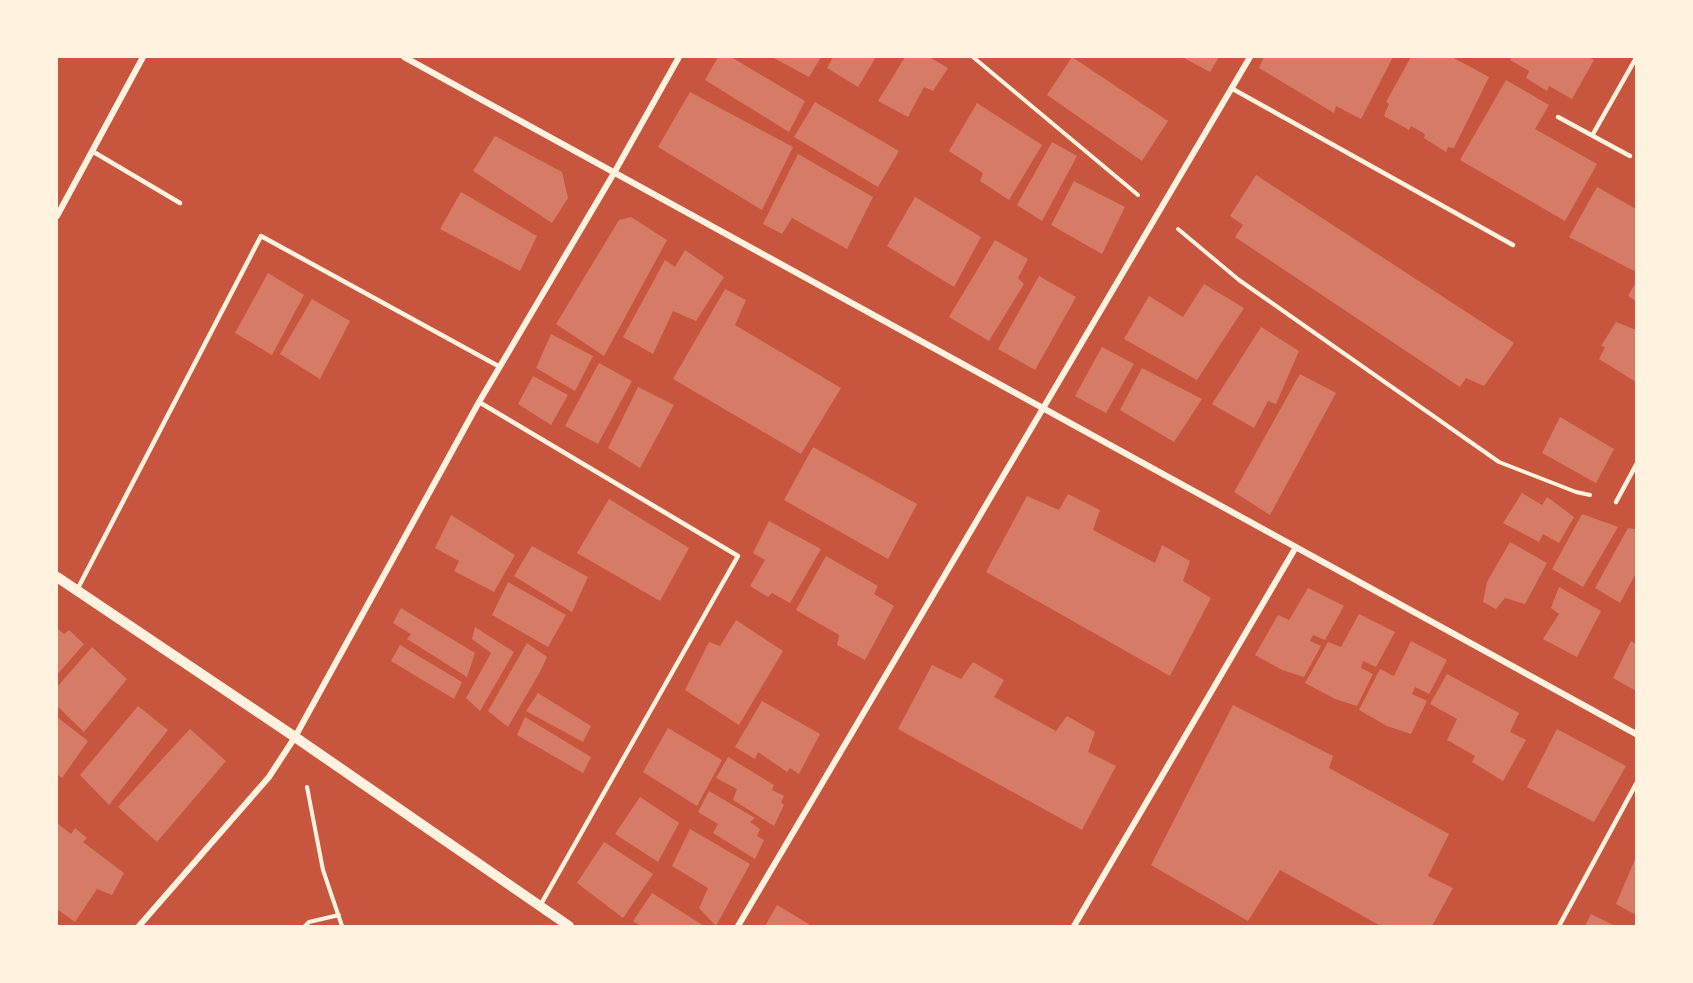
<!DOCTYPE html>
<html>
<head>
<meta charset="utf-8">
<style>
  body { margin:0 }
  #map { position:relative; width:1693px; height:983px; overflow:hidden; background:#c8553d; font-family:Lato,sans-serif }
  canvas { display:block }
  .frame { position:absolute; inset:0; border:58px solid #fff3e0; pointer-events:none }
</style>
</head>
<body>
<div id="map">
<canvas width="1693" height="983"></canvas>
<div class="frame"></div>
</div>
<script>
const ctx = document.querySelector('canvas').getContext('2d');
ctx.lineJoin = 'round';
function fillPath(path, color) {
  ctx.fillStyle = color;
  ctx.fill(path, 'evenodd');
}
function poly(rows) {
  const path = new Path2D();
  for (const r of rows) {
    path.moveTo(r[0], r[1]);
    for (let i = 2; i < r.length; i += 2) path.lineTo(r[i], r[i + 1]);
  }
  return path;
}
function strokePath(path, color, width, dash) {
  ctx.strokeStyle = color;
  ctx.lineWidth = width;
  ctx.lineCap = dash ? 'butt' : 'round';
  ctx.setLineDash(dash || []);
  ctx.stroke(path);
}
const building = poly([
  [718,57,731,57,805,101,789,132,705,80],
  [772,57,821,57,809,77],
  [833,57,876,57,858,87,827,68],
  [905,57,929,57,948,68,933,91,924,87,908,117,878,101],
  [1072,57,1168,121,1142,161,1047,95],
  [1182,57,1219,57,1210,72],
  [1264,57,1393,57,1361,119,1336,106,1334,113,1259,68],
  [1411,57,1452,57,1489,77,1454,148,1448,147,1446,152,1424,138,1425,134,1411,126,1409,130,1384,116,1389,104,1386,102],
  [1512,57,1589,57,1594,60,1572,99,1549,86,1547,91,1526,78,1529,71,1510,60],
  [1506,80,1549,105,1535,129,1597,164,1565,221,1460,160],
  [690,92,793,147,762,210,658,147],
  [815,102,899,151,878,187,794,137],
  [977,103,1042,145,1009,200,980,181,983,173,949,151],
  [495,136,562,172,568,198,552,223,473,171],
  [1052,142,1077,156,1042,221,1017,205],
  [798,154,873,197,847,249,792,218,782,234,763,224],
  [1256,175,1514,343,1484,386,1466,378,1460,387,1235,237,1243,225,1230,216],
  [1074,181,1125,207,1102,254,1051,225],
  [1597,187,1636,209,1636,267,1634,271,1569,237],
  [461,192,537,236,520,271,440,229],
  [915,197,981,237,954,287,887,246],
  [631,217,667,240,604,356,556,324,619,220],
  [995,240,1028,259,1018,278,1024,284,989,341,949,317],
  [685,250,724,277,696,321,673,311,653,354,623,337,665,260,675,267],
  [268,273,304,295,272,355,235,333],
  [1039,276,1076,297,1035,370,998,349],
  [1636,282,1636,301,1628,296],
  [1204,284,1244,308,1197,380,1124,339,1149,296,1183,317],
  [725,289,746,300,735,325,841,388,801,454,673,379],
  [312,299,350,321,320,379,280,354],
  [1616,322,1636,330,1636,382,1599,359,1605,347,1601,346],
  [1261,327,1299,351,1276,404,1268,401,1254,428,1212,404],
  [551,334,593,356,575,391,536,368],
  [1102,347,1134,364,1106,413,1075,396],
  [599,363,632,381,598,444,565,426],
  [1142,368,1202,399,1174,442,1120,410],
  [1300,374,1336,393,1270,515,1234,492],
  [533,376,568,395,551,425,518,404],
  [638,387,674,405,640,468,608,448],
  [1560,417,1614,449,1596,483,1542,453],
  [813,447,917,504,888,559,784,500],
  [1522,493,1542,505,1547,497,1574,517,1559,543,1543,534,1539,542,1503,523],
  [1068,494,1100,510,1093,530,1155,563,1162,545,1190,561,1183,581,1211,598,1170,676,986,572,1027,496,1059,510],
  [609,499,689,548,660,601,577,553],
  [1582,514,1618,527,1583,587,1552,569],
  [451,515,515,555,494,592,454,571,459,561,435,548],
  [769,521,821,549,790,603,772,593,768,597,750,586,765,560,753,553],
  [1628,528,1636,529,1636,573,1620,603,1595,588],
  [1510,542,1547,563,1525,604,1505,598,1496,609,1483,602,1487,582],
  [532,546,588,577,572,612,514,576],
  [826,556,878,586,874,594,894,606,865,660,837,645,839,635,796,610],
  [508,582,566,615,548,647,492,615],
  [1559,587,1601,611,1577,657,1543,639,1559,614,1551,608],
  [1308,588,1344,606,1325,640,1313,635,1310,641,1321,646,1304,677,1282,670,1255,655,1278,615,1289,620],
  [401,608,475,653,467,677,407,639,411,634,393,623],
  [1359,614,1395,632,1376,667,1363,661,1361,668,1373,674,1357,706,1335,699,1305,683,1328,642,1341,647],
  [736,620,783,651,739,725,685,690,709,642,720,646],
  [475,627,514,652,480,711,466,698,491,653,472,639],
  [57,628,64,634,69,630,84,644,57,675],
  [1411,641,1447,660,1429,694,1415,687,1412,694,1427,701,1411,734,1387,726,1359,710,1380,669,1394,676],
  [1631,641,1636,644,1636,691,1613,678],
  [527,643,547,657,541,670,508,727,488,711],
  [400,645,462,682,454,699,391,661],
  [92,647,127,679,84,732,57,706,57,687],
  [973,662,1004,680,994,697,1056,731,1067,716,1095,732,1088,752,1116,766,1082,830,898,729,932,665,961,679],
  [1447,674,1519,713,1510,732,1526,740,1503,781,1472,762,1475,756,1447,740,1457,719,1430,704],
  [538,693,591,726,583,742,526,711],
  [762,701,820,734,799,774,790,768,787,772,758,752,755,759,735,747],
  [1233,705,1333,756,1329,768,1449,834,1428,876,1453,888,1432,926,1381,926,1280,870,1248,921,1151,865],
  [138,706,168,730,109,805,80,775],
  [57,717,88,741,62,778,57,774],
  [525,717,591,757,583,773,517,735],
  [668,728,722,760,697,806,643,772],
  [190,729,226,761,157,842,118,807],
  [1557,729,1626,766,1594,822,1527,787],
  [728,757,774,785,772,790,784,796,781,802,784,805,774,826,733,800,737,789,716,778],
  [709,791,755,818,750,822,760,829,757,836,764,840,755,859,713,833,718,824,698,812],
  [640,797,679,823,658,862,615,834],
  [57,823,71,834,75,828,87,838,83,842,124,873,112,895,97,889,75,922,57,909],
  [690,829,750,864,716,926,699,908,708,888,672,866],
  [604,842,653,874,623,918,577,883],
  [1636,857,1636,915,1616,904],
  [652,893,704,926,641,926,633,921],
  [777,905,812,926,765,926],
  [1591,914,1615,926,1585,926]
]);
const path = poly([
  [973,57,1138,195],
  [1178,229,1239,280,1499,462,1576,492,1590,495],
  [307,787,323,870,342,926],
  [305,926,309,922,339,915]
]);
const service = poly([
  [1231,88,1513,245],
  [1558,117,1630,156],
  [1593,134,1636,58],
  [92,151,180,203],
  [479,402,738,556,541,904],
  [1616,502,1636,465],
  [77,590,261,236,500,367],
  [1559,926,1636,784]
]);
const minor = poly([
  [404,57,1636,734],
  [57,216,143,57],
  [139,926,269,777,295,737,479,402,614,173,679,57],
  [738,926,1250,57],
  [1074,926,1296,547]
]);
const tertiary = poly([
  [57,577,295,737,569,926]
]);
fillPath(building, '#d67c66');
strokePath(path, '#fff3e0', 4);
strokePath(service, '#fff3e0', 4.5);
strokePath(minor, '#fff3e0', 6);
strokePath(tertiary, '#fff3e0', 10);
</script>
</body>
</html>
